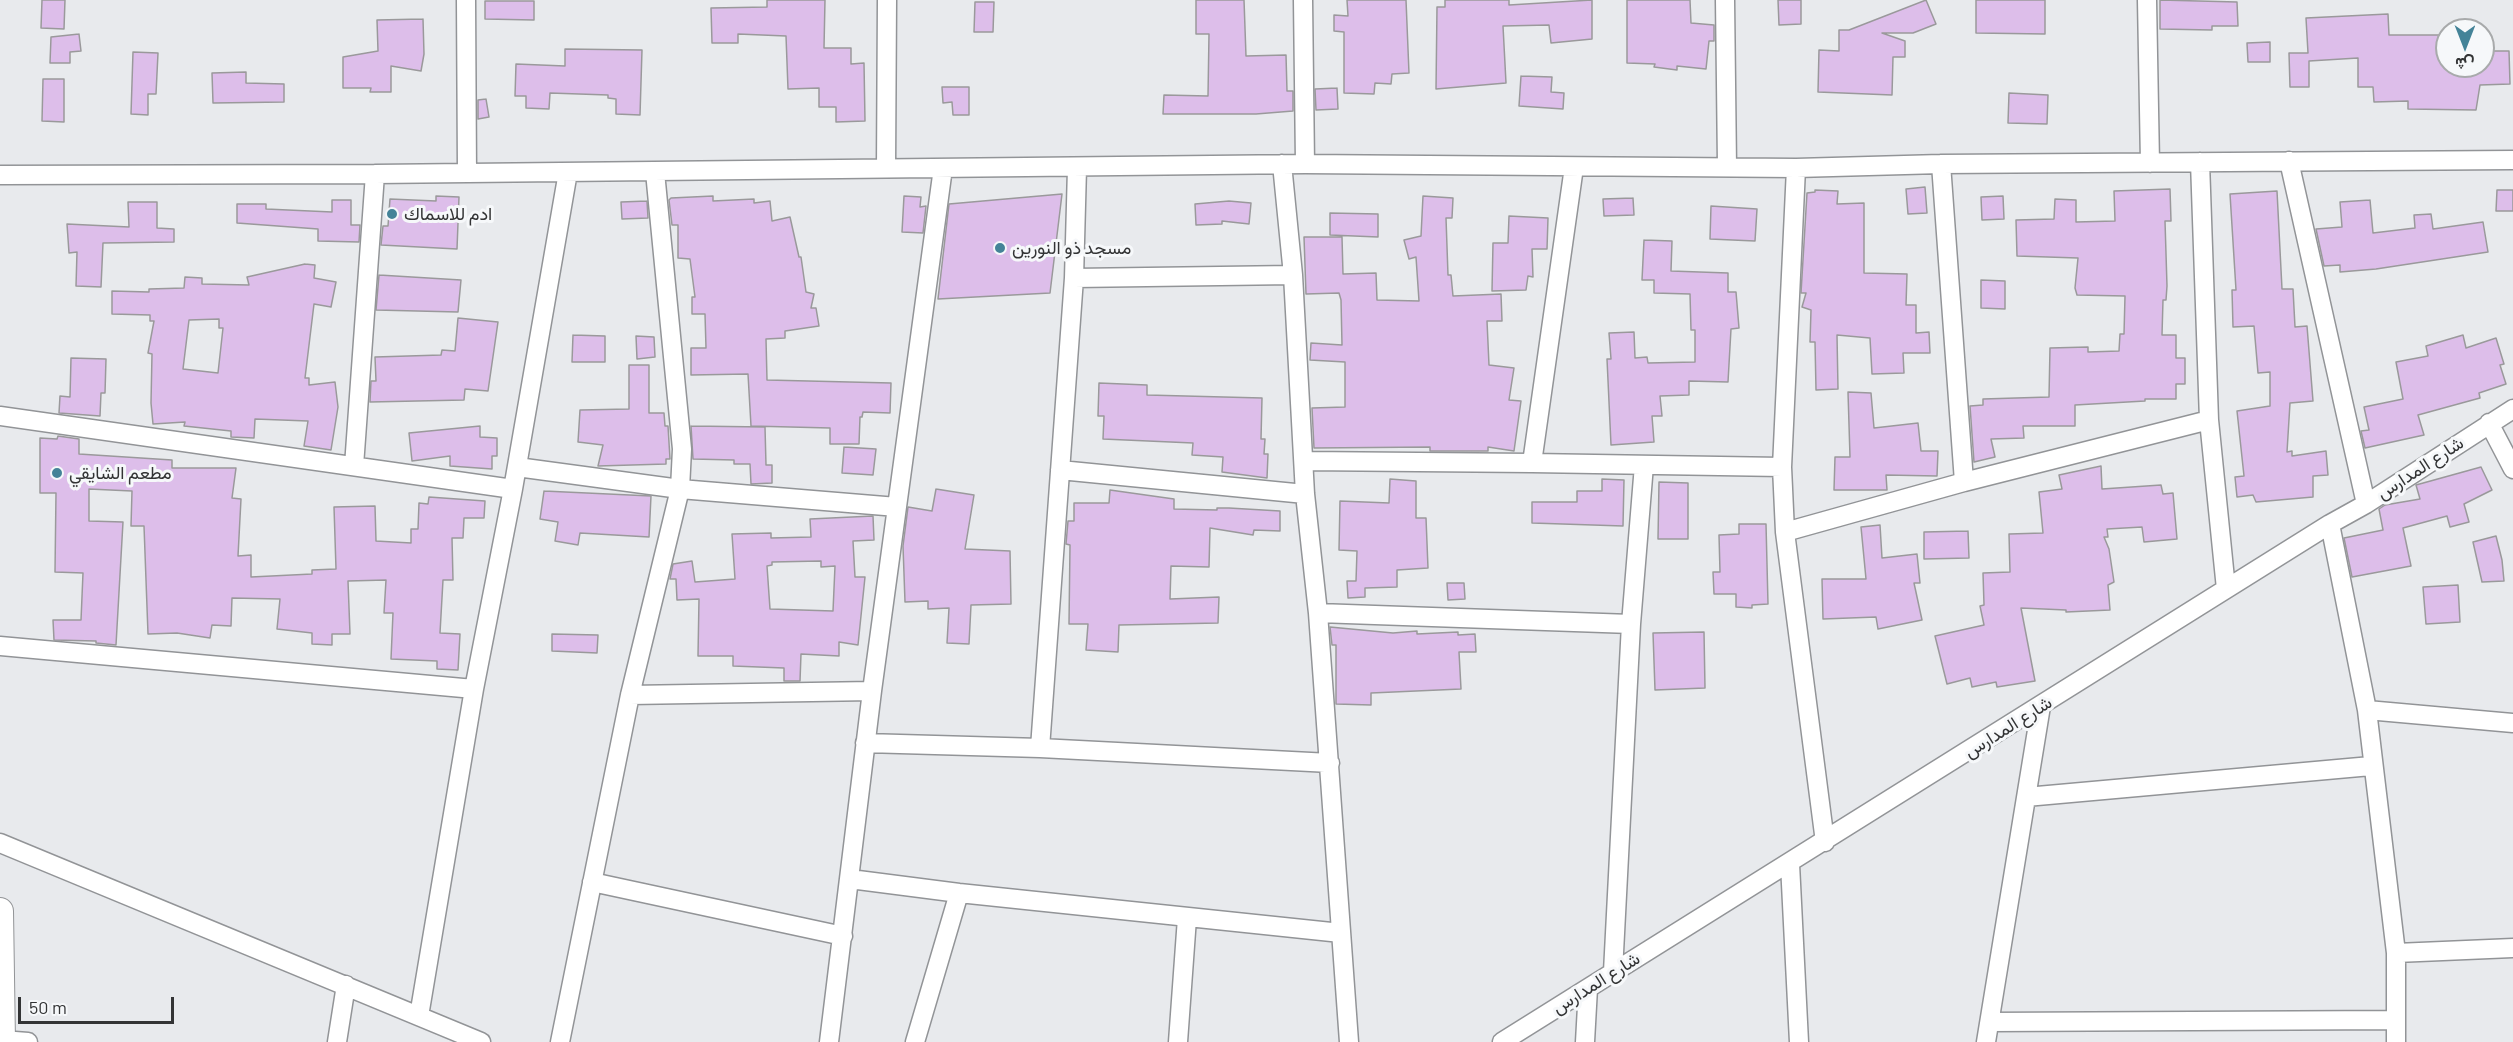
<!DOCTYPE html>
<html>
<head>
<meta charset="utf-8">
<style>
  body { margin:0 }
  #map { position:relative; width:2513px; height:1042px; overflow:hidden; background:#e8eaed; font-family:Barlow,Vazirmatn,sans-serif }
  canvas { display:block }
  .north { position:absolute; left:2435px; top:18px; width:60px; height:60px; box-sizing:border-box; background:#f6f8fa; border:2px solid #a8aaab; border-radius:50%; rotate:180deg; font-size:16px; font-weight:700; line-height:24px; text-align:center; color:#333435 }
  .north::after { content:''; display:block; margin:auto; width:21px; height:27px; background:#448398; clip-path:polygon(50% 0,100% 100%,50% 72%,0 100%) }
  .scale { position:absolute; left:18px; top:997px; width:156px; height:27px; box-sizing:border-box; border:3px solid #333435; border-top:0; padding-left:8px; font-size:18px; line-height:21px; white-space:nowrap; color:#333435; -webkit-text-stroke:4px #f6f8fa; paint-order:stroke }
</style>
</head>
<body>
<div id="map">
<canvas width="2513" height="1042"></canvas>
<div class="north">ش</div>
<div class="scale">50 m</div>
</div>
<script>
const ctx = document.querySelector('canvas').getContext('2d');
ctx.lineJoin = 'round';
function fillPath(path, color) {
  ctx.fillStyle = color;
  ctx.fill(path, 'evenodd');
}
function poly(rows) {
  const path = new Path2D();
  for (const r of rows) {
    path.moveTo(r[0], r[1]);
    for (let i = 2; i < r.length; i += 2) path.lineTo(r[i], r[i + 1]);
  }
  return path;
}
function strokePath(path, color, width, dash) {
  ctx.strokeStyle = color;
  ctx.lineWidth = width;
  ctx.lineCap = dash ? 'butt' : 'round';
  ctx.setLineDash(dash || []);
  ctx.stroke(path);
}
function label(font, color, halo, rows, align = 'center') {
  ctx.font = font + ' Barlow,Vazirmatn,sans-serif';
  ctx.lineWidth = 6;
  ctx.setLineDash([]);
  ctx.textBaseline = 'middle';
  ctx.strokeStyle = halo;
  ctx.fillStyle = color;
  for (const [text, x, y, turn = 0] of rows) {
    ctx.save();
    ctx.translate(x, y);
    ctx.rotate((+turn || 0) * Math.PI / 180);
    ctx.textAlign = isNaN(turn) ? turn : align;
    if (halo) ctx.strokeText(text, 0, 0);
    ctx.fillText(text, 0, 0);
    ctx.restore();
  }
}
const building = poly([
  [42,0,65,0,64,29,41,28,42,0],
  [767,0,825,0,824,48,851,48,851,64,864,63,865,121,836,122,836,107,819,107,819,88,788,89,786,36,738,34,738,43,712,43,711,8,767,7,767,0],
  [1196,0,1244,0,1246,56,1286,55,1287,91,1293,91,1293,111,1256,114,1163,114,1164,95,1208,96,1209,34,1196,34,1196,0],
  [1347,0,1406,0,1409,73,1392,74,1391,84,1375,83,1374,94,1344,93,1344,32,1334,31,1334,15,1348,16,1347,0],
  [1445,0,1509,0,1509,5,1592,0,1592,39,1551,43,1549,25,1503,26,1506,83,1436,89,1437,7,1445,7,1445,0],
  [1627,0,1690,0,1691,23,1714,25,1714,41,1709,41,1706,69,1677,66,1677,70,1654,67,1655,64,1627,63,1627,0],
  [1778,0,1801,0,1801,24,1779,25,1778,0],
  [1926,0,1936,24,1913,33,1882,33,1905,41,1905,57,1893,57,1892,95,1818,92,1819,50,1839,51,1839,30,1849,30,1926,0],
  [1976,0,2045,0,2045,34,1976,33,1976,0],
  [2160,0,2237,2,2238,26,2212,26,2212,30,2160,29,2160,0],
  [485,1,534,1,534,20,485,19,485,1],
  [975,2,994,2,993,32,974,32,975,2],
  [2388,14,2389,35,2447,35,2447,66,2483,66,2483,51,2509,51,2510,84,2480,85,2476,110,2408,109,2408,101,2374,102,2373,87,2358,87,2358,58,2309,61,2309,87,2290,87,2289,53,2308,53,2306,18,2388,14],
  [423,19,424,54,421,71,391,66,391,92,370,92,371,88,343,88,343,57,378,51,377,20,423,19],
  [79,34,81,51,70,52,70,63,50,63,51,37,79,34],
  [2270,42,2270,62,2248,62,2247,43,2270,42],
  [565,49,642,50,640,115,616,114,616,99,608,98,608,95,550,93,549,109,526,108,526,96,515,96,516,64,565,66,565,49],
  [133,52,158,53,156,94,148,94,148,115,131,114,133,52],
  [246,72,246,83,284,84,284,102,213,103,212,73,246,72],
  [1521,76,1552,77,1551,92,1564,93,1563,109,1519,106,1521,76],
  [43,79,64,79,64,122,42,121,43,79],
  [942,87,969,87,969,115,953,115,952,102,943,103,942,87],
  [1337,88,1338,109,1316,110,1315,89,1337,88],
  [2009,93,2048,95,2047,124,2008,123,2009,93],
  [486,99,489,117,478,119,478,100,486,99],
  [1925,187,1927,213,1908,214,1906,189,1925,187],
  [2170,189,2171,221,2165,221,2167,286,2166,300,2163,300,2162,335,2176,335,2176,358,2185,358,2185,384,2176,384,2176,399,2145,399,2145,401,2075,405,2075,426,2023,426,2024,438,1991,439,1995,457,1974,462,1970,406,1983,405,1983,399,2049,397,2050,348,2088,347,2088,352,2119,351,2120,334,2124,334,2125,296,2077,295,2075,288,2078,258,2017,256,2016,220,2054,219,2055,199,2076,200,2076,222,2115,221,2114,191,2170,189],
  [1815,190,1838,191,1837,204,1864,203,1864,273,1907,274,1906,305,1916,305,1916,333,1929,332,1930,353,1903,353,1904,373,1872,374,1870,338,1837,335,1838,389,1816,390,1815,342,1810,342,1811,310,1802,307,1806,293,1801,293,1807,193,1815,192,1815,190],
  [2497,190,2513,190,2513,211,2496,211,2497,190],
  [2277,191,2282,289,2293,289,2295,327,2307,326,2313,401,2290,403,2287,452,2292,451,2292,456,2326,451,2328,475,2313,476,2313,497,2256,502,2253,495,2237,497,2235,477,2244,476,2237,411,2270,406,2270,372,2258,373,2254,326,2233,327,2232,290,2236,290,2230,194,2277,191],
  [1062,194,1050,293,938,299,949,204,1062,194],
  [436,196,459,197,457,249,381,245,383,226,388,226,390,199,436,201,436,196],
  [713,196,713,201,754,199,754,203,770,201,772,221,790,217,799,257,801,257,806,292,814,294,811,308,816,308,819,326,785,331,785,338,766,339,767,380,891,383,890,413,863,412,862,417,860,417,859,444,830,444,830,428,751,426,748,374,691,375,691,348,706,348,705,314,692,314,692,297,695,297,690,259,678,258,678,225,672,225,669,200,671,198,713,196],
  [904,196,921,197,920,207,926,206,923,233,902,232,904,196],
  [1423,196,1453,198,1452,218,1446,218,1448,275,1451,275,1453,296,1501,294,1502,321,1487,321,1489,365,1514,368,1509,400,1521,401,1514,451,1488,447,1488,451,1430,451,1430,447,1314,448,1312,408,1345,407,1345,362,1310,360,1311,343,1342,345,1341,300,1339,293,1306,294,1304,237,1342,237,1343,274,1376,273,1377,300,1419,301,1416,257,1409,259,1404,240,1421,236,1423,196],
  [2003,196,2004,219,1982,220,1981,197,2003,196],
  [1633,198,1634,215,1604,216,1603,199,1633,198],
  [332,200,351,200,351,225,360,225,359,242,318,241,318,229,237,223,237,204,266,204,266,209,332,212,332,200],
  [2370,200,2373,233,2415,228,2414,215,2431,214,2433,229,2483,222,2488,252,2376,269,2340,272,2340,265,2324,266,2316,229,2342,227,2340,202,2370,200],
  [647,201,648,218,622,219,621,202,647,201],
  [1229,201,1251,203,1249,224,1222,221,1222,224,1196,225,1195,204,1229,201],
  [128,202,157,202,157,228,174,229,174,242,103,243,101,287,76,286,77,252,69,253,67,224,129,227,128,202],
  [1711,206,1757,209,1755,241,1710,239,1711,206],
  [1330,213,1378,214,1378,237,1330,235,1330,213],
  [1509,216,1548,218,1547,249,1532,249,1533,277,1528,276,1526,290,1492,291,1493,243,1508,243,1509,216],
  [1644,240,1672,241,1671,271,1728,273,1728,292,1736,292,1739,328,1731,329,1728,382,1689,381,1689,395,1660,396,1662,416,1652,416,1654,442,1611,445,1607,359,1611,359,1609,333,1634,332,1635,358,1647,357,1648,363,1695,362,1695,330,1691,330,1690,294,1654,293,1654,280,1642,280,1644,240],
  [305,264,315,265,314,278,336,282,331,307,314,304,305,378,309,378,309,385,335,382,338,407,331,450,304,446,308,421,255,419,254,438,231,437,231,431,184,426,185,422,153,424,151,403,152,354,148,353,154,321,150,321,150,315,112,314,112,291,149,292,149,289,184,288,185,277,202,278,202,284,249,285,247,277,305,264],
  [219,319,219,328,223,328,218,373,183,369,189,320,219,319],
  [379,275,461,280,458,312,376,310,379,275],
  [1981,280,2005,281,2005,309,1981,308,1981,280],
  [458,318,498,322,488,391,465,389,464,400,370,402,371,381,376,381,375,357,441,355,442,350,455,351,458,318],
  [573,335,605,336,605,362,572,362,573,335],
  [2463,335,2466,348,2496,338,2504,364,2500,365,2506,384,2479,393,2480,398,2418,415,2424,435,2365,448,2361,431,2369,430,2364,407,2403,399,2396,362,2428,356,2426,346,2463,335],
  [636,336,654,337,655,357,637,359,636,336],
  [71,358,106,359,105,393,101,393,100,416,59,413,60,396,70,397,71,358],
  [629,365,649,365,649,413,664,413,665,426,668,426,670,459,666,459,666,464,598,466,603,445,578,442,580,410,629,409,629,365],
  [1099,383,1147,385,1147,395,1262,398,1261,439,1265,439,1264,454,1268,454,1267,478,1222,472,1223,457,1192,455,1193,443,1103,439,1104,416,1098,416,1099,383],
  [1848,392,1871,393,1874,428,1918,423,1921,451,1938,451,1937,476,1886,475,1887,490,1834,490,1835,457,1850,457,1848,392],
  [480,426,480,437,497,438,497,456,492,456,492,469,450,466,450,456,412,461,409,433,480,426],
  [691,426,765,427,766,465,772,465,772,483,751,484,750,464,734,464,734,460,693,459,691,426],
  [58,436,79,439,79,454,172,460,172,468,236,468,232,498,241,499,238,556,251,555,251,577,312,574,312,570,336,569,334,507,375,506,376,541,411,543,411,529,418,529,419,503,428,504,429,497,485,501,484,518,464,518,463,538,452,538,453,580,443,580,440,633,460,634,458,670,437,669,437,661,391,659,393,613,384,613,386,580,348,581,350,634,332,634,332,645,312,644,312,633,277,629,280,599,232,598,231,626,212,625,210,638,177,633,148,634,144,526,131,526,132,491,89,489,89,521,123,522,116,645,96,643,96,641,54,640,53,620,81,620,83,573,55,572,56,493,40,493,40,438,57,439,58,436],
  [844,447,876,449,873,475,842,473,844,447],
  [2101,466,2102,489,2161,485,2163,494,2173,493,2177,539,2144,542,2142,527,2107,529,2108,537,2104,537,2109,549,2114,582,2108,585,2110,610,2066,612,2066,610,2021,608,2035,681,1997,687,1996,682,1972,687,1970,678,1947,684,1935,636,1984,625,1980,606,1984,605,1983,573,2010,572,2009,534,2043,533,2039,492,2062,489,2059,475,2101,466],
  [2481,467,2492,490,2464,504,2469,522,2450,527,2447,516,2403,528,2411,566,2352,577,2344,538,2383,530,2379,509,2385,505,2420,499,2416,485,2481,467],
  [1390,479,1416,481,1416,518,1426,518,1428,568,1397,570,1397,587,1365,588,1365,597,1348,598,1347,581,1356,581,1357,551,1339,550,1340,501,1389,503,1390,479],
  [1602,479,1624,480,1623,526,1532,523,1532,502,1577,502,1577,491,1602,491,1602,479],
  [1659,482,1688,483,1688,539,1658,539,1659,482],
  [936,489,974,495,965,549,1010,551,1011,604,971,605,969,644,947,643,949,608,928,609,928,601,905,602,903,546,908,507,932,511,936,489],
  [1110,490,1174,499,1174,509,1217,510,1217,508,1229,508,1280,511,1280,531,1254,530,1253,535,1210,528,1209,567,1171,566,1170,599,1219,597,1218,623,1119,625,1118,652,1086,650,1088,624,1069,624,1070,545,1066,544,1068,521,1074,521,1074,503,1109,503,1110,490],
  [544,491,651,496,649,537,580,533,578,545,555,541,558,522,540,519,544,491],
  [873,516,874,540,853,541,855,577,865,577,858,645,839,642,839,656,801,654,800,681,784,681,784,668,733,666,733,656,698,656,699,599,677,600,676,579,670,579,673,564,692,561,695,582,735,579,732,534,771,533,771,538,811,537,810,519,873,516],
  [821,561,821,567,835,566,833,611,770,609,767,566,772,565,772,562,821,561],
  [1739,524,1766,524,1768,604,1752,605,1752,608,1736,607,1736,594,1714,594,1713,572,1720,572,1719,535,1739,534,1739,524],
  [1880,525,1882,558,1917,554,1920,583,1914,583,1922,620,1878,629,1876,617,1823,619,1822,579,1866,579,1861,527,1880,525],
  [1968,531,1969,558,1924,559,1924,532,1968,531],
  [2496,536,2502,560,2504,581,2482,582,2473,542,2496,536],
  [1447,583,1464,583,1465,599,1448,600,1447,583],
  [2458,585,2460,622,2426,624,2423,587,2458,585],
  [1330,627,1393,633,1417,631,1417,634,1458,632,1458,635,1475,634,1476,652,1459,652,1461,689,1371,693,1371,705,1336,704,1336,645,1332,645,1330,627],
  [1704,632,1705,688,1655,690,1653,633,1704,632],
  [552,634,598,635,597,653,552,651,552,634]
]);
const minor = poly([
  [466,0,467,173],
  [1303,0,1305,164],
  [1725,0,1727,166],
  [2147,0,2150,163],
  [2289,161,2366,504],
  [2200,162,2209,420,2226,589],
  [1282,164,1293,275,1305,494,1318,613,1349,1042],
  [1941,164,1964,482],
  [1574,167,1532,463,1782,467],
  [886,168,887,0],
  [1796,168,1782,467,1785,532,1825,842],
  [0,175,375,174,1305,164,1796,168,1941,164,2513,160],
  [1074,278,1293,275],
  [0,416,513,489],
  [2489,423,2513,469],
  [1304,461,1532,463],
  [354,466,375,174],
  [517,467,680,489,897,507],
  [1060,470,1305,494],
  [2330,524,2367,710,2513,723],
  [1785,532,1964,482,2209,420],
  [1318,613,1631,624],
  [0,646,474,689],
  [630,695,872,691],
  [2367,710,2396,953],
  [865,743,1040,748,1330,763],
  [1040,748,1074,278,1077,168],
  [2026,797,2371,766],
  [0,843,481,1042],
  [1790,864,1799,1042],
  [850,879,959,893,1341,933],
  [592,882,843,936],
  [1613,972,1631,624,1644,465],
  [419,1016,474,689,513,489,568,172],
  [1990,1022,2396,1020],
  [2,1040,28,1042],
  [337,1042,346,985],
  [560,1042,630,695,680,489,682,449,655,172],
  [829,1042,872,691,943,168],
  [915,1042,959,893],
  [1178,1042,1187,918],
  [1502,1042,2330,524,2366,504,2513,409],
  [1585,1042,1588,988],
  [1986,1042,2041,706],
  [2396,1042,2396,953,2513,948]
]);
const secondary = poly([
  [0,911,2,1042]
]);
const markers = [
  [392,214,6,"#448398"],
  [1000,248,6,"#448398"],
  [57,473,6,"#448398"]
];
const poiNames = [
  ["ادم للاسماك",404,214],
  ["مسجد ذو النورين",1012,248],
  ["مطعم الشايقي",69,473]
];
const streetNames = [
  ["شارع المدارس",2420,468,-33],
  ["شارع المدارس",2008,727,-32],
  ["شارع المدارس",1596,983,-32]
];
fillPath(building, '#ddbeea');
strokePath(building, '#9a999b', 1.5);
strokePath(minor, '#929497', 21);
strokePath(secondary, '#929497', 28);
strokePath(minor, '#fff', 18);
strokePath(secondary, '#fff', 26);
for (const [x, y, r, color] of markers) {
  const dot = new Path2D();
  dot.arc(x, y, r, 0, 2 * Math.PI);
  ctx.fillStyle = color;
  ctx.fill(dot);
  strokePath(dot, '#f6f8fa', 2);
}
label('18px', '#333435', '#f6f8fa', poiNames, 'left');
label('18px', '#333435', '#f6f8fa', streetNames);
</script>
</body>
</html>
